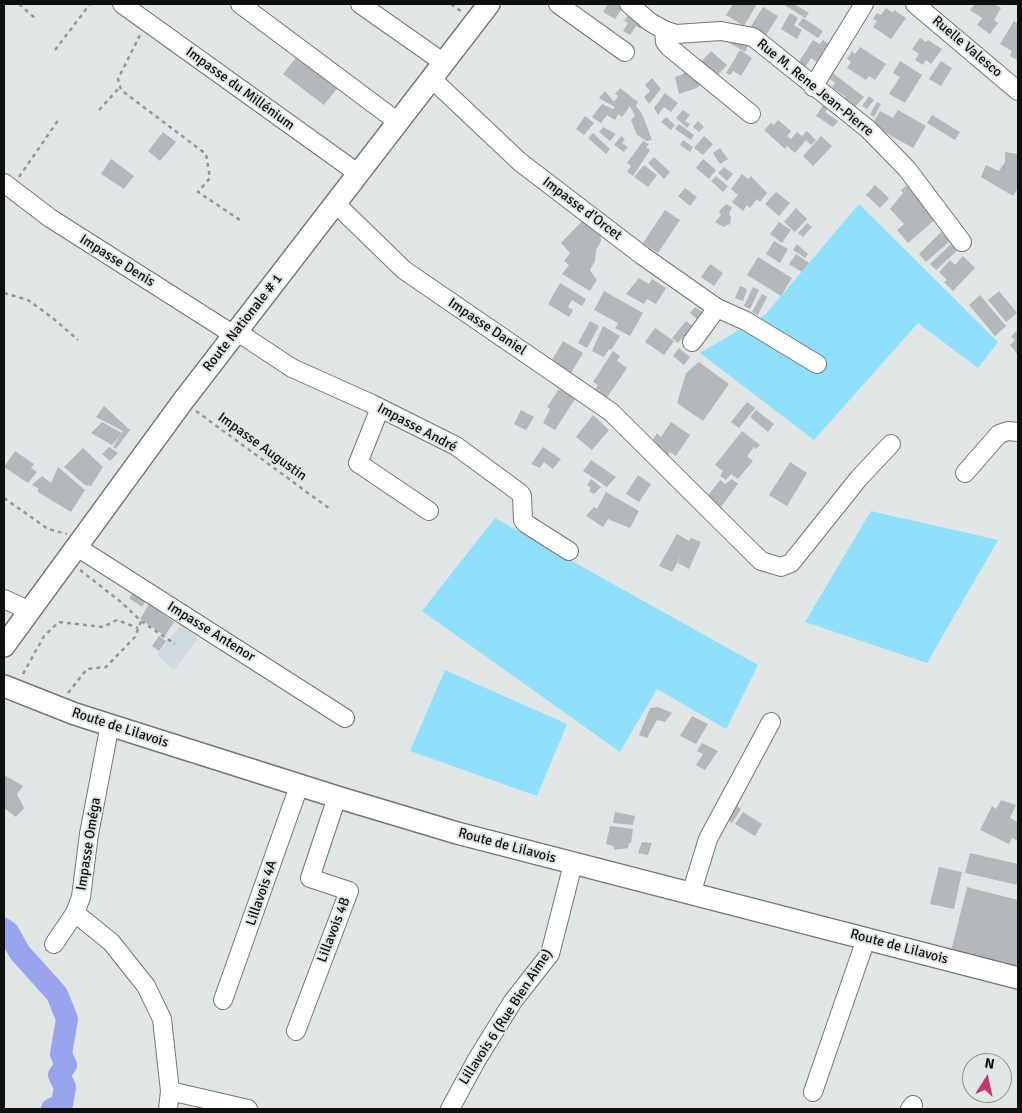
<!DOCTYPE html>
<html>
<head>
<meta charset="utf-8">
<style>
  body { margin:0 }
  #map { position:relative; width:1022px; height:1113px; overflow:hidden; background:#e0e5e6; font-family:Signika,sans-serif }
  canvas { display:block }
  .frame { position:absolute; inset:0; border:5px solid #0e1010; pointer-events:none }
  .north { position:absolute; left:962px; top:1053px; width:50px; height:50px; box-sizing:border-box; background:#e0e5e6; border:1px solid #8c9090; border-radius:50%; rotate:10deg; font-size:14px; font-weight:700; line-height:20px; text-align:center; color:#0e1010 }
  .north::after { content:''; display:block; margin:auto; width:18px; height:22px; background:#c23872; clip-path:polygon(50% 0,100% 100%,50% 72%,0 100%) }
</style>
</head>
<body>
<div id="map">
<canvas width="1022" height="1113"></canvas>
<div class="frame"></div>
<div class="north">N</div>
</div>
<script>
const ctx = document.querySelector('canvas').getContext('2d');
ctx.lineJoin = 'round';
function fillPath(path, color) {
  ctx.fillStyle = color;
  ctx.fill(path, 'evenodd');
}
function poly(rows) {
  const path = new Path2D();
  for (const r of rows) {
    path.moveTo(r[0], r[1]);
    for (let i = 2; i < r.length; i += 2) path.lineTo(r[i], r[i + 1]);
  }
  return path;
}
function strokePath(path, color, width, dash) {
  ctx.strokeStyle = color;
  ctx.lineWidth = width;
  ctx.lineCap = dash ? 'butt' : 'round';
  ctx.setLineDash(dash || []);
  ctx.stroke(path);
}
function label(font, color, halo, rows, align = 'center') {
  ctx.font = font + ' Signika,sans-serif';
  ctx.lineWidth = 4;
  ctx.setLineDash([]);
  ctx.textBaseline = 'middle';
  ctx.strokeStyle = halo;
  ctx.fillStyle = color;
  for (const [text, x, y, turn = 0] of rows) {
    ctx.save();
    ctx.translate(x, y);
    ctx.rotate((+turn || 0) * Math.PI / 180);
    ctx.textAlign = isNaN(turn) ? turn : align;
    if (halo) ctx.strokeText(text, 0, 0);
    ctx.fillText(text, 0, 0);
    ctx.restore();
  }
}
const built = poly([
  [181,624,198,639,174,670,157,655]
]);
const green = poly([
  [859,204,998,342,978,368,918,323,814,440,700,353,765,315],
  [871,511,998,540,927,663,805,622],
  [495,518,758,665,726,729,657,689,620,752,422,611],
  [445,670,567,724,537,796,410,751]
]);
const river = poly([
  [4,929,8,932,20,953,57,994,67,1019,61,1054,66,1065,59,1075,65,1087,62,1104,52,1109]
]);
const building = poly([
  [608,4,618,4,623,7,615,19,603,12],
  [733,4,757,4,744,26,726,15],
  [783,4,794,4,809,13,805,18],
  [975,4,994,4,1001,8,994,20,998,23,990,34,977,25,982,18,970,10],
  [763,7,778,16,765,37,750,28],
  [886,8,893,13,894,10,906,18,891,39,873,27,877,21,873,19,877,13,881,15],
  [790,13,798,18,794,25,802,30,797,39,781,29],
  [629,14,644,24,641,29,636,26,630,35,623,31,628,23,624,21],
  [803,18,823,31,818,38,798,25],
  [1014,21,1018,24,1017,60,1010,56,1012,51,1000,44],
  [733,35,749,44,745,52,728,42],
  [920,38,926,42,928,40,942,49,931,64,926,60,923,65,915,60,919,54,912,49],
  [813,40,820,44,823,40,829,44,817,62,811,58,805,67,798,63],
  [860,47,886,64,875,80,869,76,866,80,847,68,851,62,847,59,852,51,855,54],
  [740,50,752,58,741,76,733,71,730,75,726,73],
  [711,51,727,65,716,77,700,63],
  [298,55,339,86,324,105,283,74],
  [900,61,922,75,905,103,889,94,900,77,893,73],
  [941,61,952,68,941,86,929,79],
  [687,68,704,81,697,88,679,94,675,77,683,74],
  [829,70,864,97,854,108,843,100,846,97,832,87,835,83,830,79,826,85,820,80],
  [652,78,661,89,649,104,644,97,650,91,645,85],
  [620,88,638,102,636,106,642,114,652,140,647,141,637,135,631,120,635,116,630,106,622,117,618,114,615,120,607,115,601,123,592,117,602,104,613,109,615,107,599,98,605,91,614,102,618,96,615,94],
  [665,93,678,103,671,112,664,107,658,115,654,108],
  [869,96,874,100,867,109,862,106],
  [877,102,881,104,874,117,870,114],
  [823,105,828,108,825,112,838,121,833,127,816,116],
  [683,110,690,115,685,121,690,124,687,128,676,118],
  [898,110,926,126,913,148,872,125,880,111,893,118],
  [932,115,960,132,955,140,927,123],
  [585,116,594,123,584,135,576,129],
  [666,117,675,125,671,130,661,122],
  [778,120,791,131,787,136,791,139,797,132,802,136,807,131,816,140,811,145,806,140,795,153,787,146,785,149,764,130,771,123,774,125],
  [698,121,704,127,699,132,693,127],
  [679,124,694,135,691,140,675,129],
  [603,127,616,134,610,141,599,132],
  [163,132,176,142,160,161,148,151],
  [593,133,610,149,606,154,588,138],
  [621,136,625,139,622,143,628,147,624,152,614,145],
  [704,136,713,144,703,155,694,148],
  [821,136,832,146,813,166,803,156],
  [683,140,693,147,690,152,680,145],
  [643,141,649,144,646,147,650,150,633,176,627,172,631,166,627,163],
  [720,148,728,159,720,164,713,153],
  [1005,152,1018,154,1018,189,1013,196,981,177,986,165,999,171,1005,162],
  [654,157,670,172,664,179,648,163],
  [111,159,134,176,124,189,101,174],
  [703,159,716,170,709,179,696,168],
  [644,165,657,175,648,187,634,177],
  [724,167,733,174,727,181,718,173],
  [742,174,748,179,751,176,767,193,760,202,757,199,750,208,747,205,743,211,732,202,738,195,731,189],
  [716,176,728,186,723,192,711,181],
  [910,183,937,218,908,243,897,230,904,224,890,209,903,193,901,190],
  [875,185,889,198,880,208,866,195],
  [685,188,697,197,690,206,678,196],
  [776,192,790,203,779,216,765,204],
  [726,204,732,207,729,214,731,217,730,224,723,227,715,222,721,215,719,211],
  [796,208,807,219,795,232,784,222],
  [665,210,680,220,658,253,643,243],
  [585,218,600,230,601,241,596,250,595,261,590,270,597,280,590,291,562,274,569,265,564,261,570,253,561,243],
  [779,222,791,230,782,243,770,234],
  [807,223,812,227,803,237,798,233],
  [941,232,950,241,926,262,919,254],
  [774,241,788,249,780,263,766,254],
  [954,241,960,248,936,270,930,264],
  [797,244,808,254,805,258,793,250],
  [796,254,809,263,802,272,789,264],
  [963,256,975,268,953,291,944,282,947,280,939,272,950,260,955,265],
  [758,257,792,278,781,296,747,275],
  [710,264,723,273,714,286,701,277],
  [639,278,649,284,652,279,666,288,656,304,647,299,644,304,626,294],
  [560,283,586,299,582,306,572,300,568,307,573,310,569,317,548,304],
  [740,286,747,289,743,301,735,298],
  [753,287,759,290,750,309,744,306],
  [604,291,643,313,630,336,615,328,618,323,594,310],
  [999,291,1017,313,1006,322,988,300],
  [762,294,767,297,758,315,752,312],
  [980,295,1006,326,995,336,969,305],
  [695,307,702,312,697,319,690,313],
  [590,321,599,326,587,348,578,343],
  [686,321,692,326,678,343,672,338],
  [603,326,620,336,611,350,609,349,604,357,592,351],
  [655,328,674,341,664,355,645,342],
  [1016,331,1018,332,1018,355,1010,345,1015,340,1011,337],
  [563,341,583,353,571,373,551,362],
  [679,348,690,357,684,365,673,356],
  [613,351,620,356,617,361,627,368,606,399,594,391,598,385,593,382],
  [699,362,729,384,703,421,677,403,686,373],
  [559,389,575,399,555,430,543,423,550,409,547,407],
  [747,402,755,408,739,428,731,422],
  [104,406,130,430,116,449,113,447,123,431,96,417],
  [521,410,534,417,526,430,514,424],
  [756,410,774,424,768,432,750,417],
  [593,415,609,430,592,450,576,437],
  [102,422,122,433,112,445,91,433],
  [671,422,690,435,676,456,670,452,666,458,649,446,657,433,661,437],
  [742,431,760,445,756,449,754,447,747,456,753,461,738,479,731,474,726,480,720,476,723,471,715,465],
  [109,447,118,453,110,461,102,454],
  [543,447,561,459,553,469,544,462,540,468,531,464],
  [83,448,103,467,91,486,85,485,64,467],
  [15,451,34,464,31,468,37,472,28,483,4,467],
  [591,460,616,477,607,487,583,471],
  [790,462,807,473,787,506,769,495],
  [58,467,85,490,71,512,38,492,38,488,32,485,42,476,51,483],
  [638,475,651,484,639,502,626,494],
  [591,479,601,487,594,494,589,491,591,488,587,485],
  [732,479,738,484,720,508,706,498,720,480,725,484],
  [606,492,639,511,630,528,608,519,603,527,586,516,594,507,597,509],
  [677,534,689,541,691,538,701,542,689,569,678,563,681,556,672,572,659,566],
  [133,593,145,602,142,607,129,598],
  [149,604,174,622,165,636,140,619],
  [159,636,166,641,159,651,152,646],
  [658,707,672,713,665,722,657,720,647,738,639,735,650,708],
  [692,716,708,724,696,744,680,736],
  [702,743,718,751,705,770,696,765,703,754,697,751],
  [4,775,23,786,17,794,24,808,16,817,4,808],
  [1001,800,1016,805,1010,818,1018,822,1018,841,1012,838,1009,844,980,830,992,806,996,809],
  [731,801,741,809,732,823,721,816],
  [615,812,635,816,633,825,613,823],
  [743,812,762,824,755,836,735,824],
  [610,826,633,829,631,843,629,843,628,848,615,850,613,846,606,844],
  [642,842,652,843,648,855,638,853],
  [970,853,1018,864,1018,885,965,873],
  [939,867,962,872,954,909,930,904],
  [967,887,1018,900,1018,968,951,951]
]);
const path = poly([
  [19,4,36,19],
  [451,4,462,12],
  [140,35,118,79,121,90,206,154,210,178,198,192,240,220],
  [55,50,90,4],
  [99,110,120,87],
  [19,177,59,119],
  [4,293,28,300,54,319,78,340],
  [196,411,330,509],
  [4,498,48,529,67,534],
  [80,570,121,602,141,621,175,644],
  [23,674,44,636,59,622,103,627,117,620,138,628],
  [68,693,87,669,106,667,135,637,141,621]
]);
const minor = poly([
  [122,4,359,174],
  [240,4,398,122],
  [360,4,444,63],
  [558,4,625,52],
  [629,4,650,22,664,30,676,34,721,31,753,37,868,129,907,169,962,242],
  [915,4,1018,91],
  [664,30,665,42,669,47,751,114],
  [432,79,520,162,643,256,717,308,746,321,817,364],
  [813,87,864,4],
  [4,183,50,218,234,335],
  [336,204,404,270,611,412,761,561,781,567,791,563,859,478,891,444],
  [236,331,292,368,370,403,456,446,520,493,522,496,523,520,525,523,569,551],
  [692,342,717,308],
  [380,408,358,463,429,511],
  [965,473,999,434,1008,431,1018,432],
  [77,547,345,718],
  [4,599,30,611],
  [110,724,89,834,81,897,75,913,111,942,146,986,162,1019,170,1091,248,1109],
  [691,894,708,839,771,722],
  [54,944,75,913],
  [223,1000,299,786],
  [296,1031,349,891,310,878,337,797],
  [813,1092,866,939],
  [168,1109,170,1091],
  [450,1109,476,1061,513,1001,550,954,573,864],
  [910,1109,913,1105]
]);
const major = poly([
  [4,646,183,401,489,4],
  [4,686,75,714,337,797,457,833,1018,978]
]);
const streetNames = [
  ["Ruelle Valesco",967,47,40],
  ["Rue M. Rene Jean-Pierre",815,88,39],
  ["Impasse du Millénium",240,89,36],
  ["Impasse d'Orcet",582,209,37],
  ["Impasse Denis",117,261,32],
  ["Route Nationale # 1",243,323,-52],
  ["Impasse Daniel",487,327,34],
  ["Impasse André",417,428,28],
  ["Impasse Augustin",262,447,36],
  ["Impasse Antenor",211,632,32],
  ["Route de Lilavois",120,728,18],
  ["Impasse Oméga",89,844,-81],
  ["Route de Lilavois",507,846,15],
  ["Lillavois 4A",262,893,-71],
  ["Lillavois 4B",334,930,-69],
  ["Route de Lilavois",899,947,15],
  ["Lillavois 6 (Rue Bien Aime)",506,1017,-57]
];
fillPath(built, '#cedadf');
fillPath(green, '#90e0fd');
strokePath(river, '#99a4ee', 22);
fillPath(building, '#b5b8bb');
strokePath(minor, '#727677', 20);
strokePath(major, '#727677', 24);
strokePath(path, '#949899', 2.5, [4, 4]);
strokePath(minor, '#fff', 18);
strokePath(major, '#fff', 21);
label('14px', '#0e1010', '#e0e5e6', streetNames);
</script>
</body>
</html>
